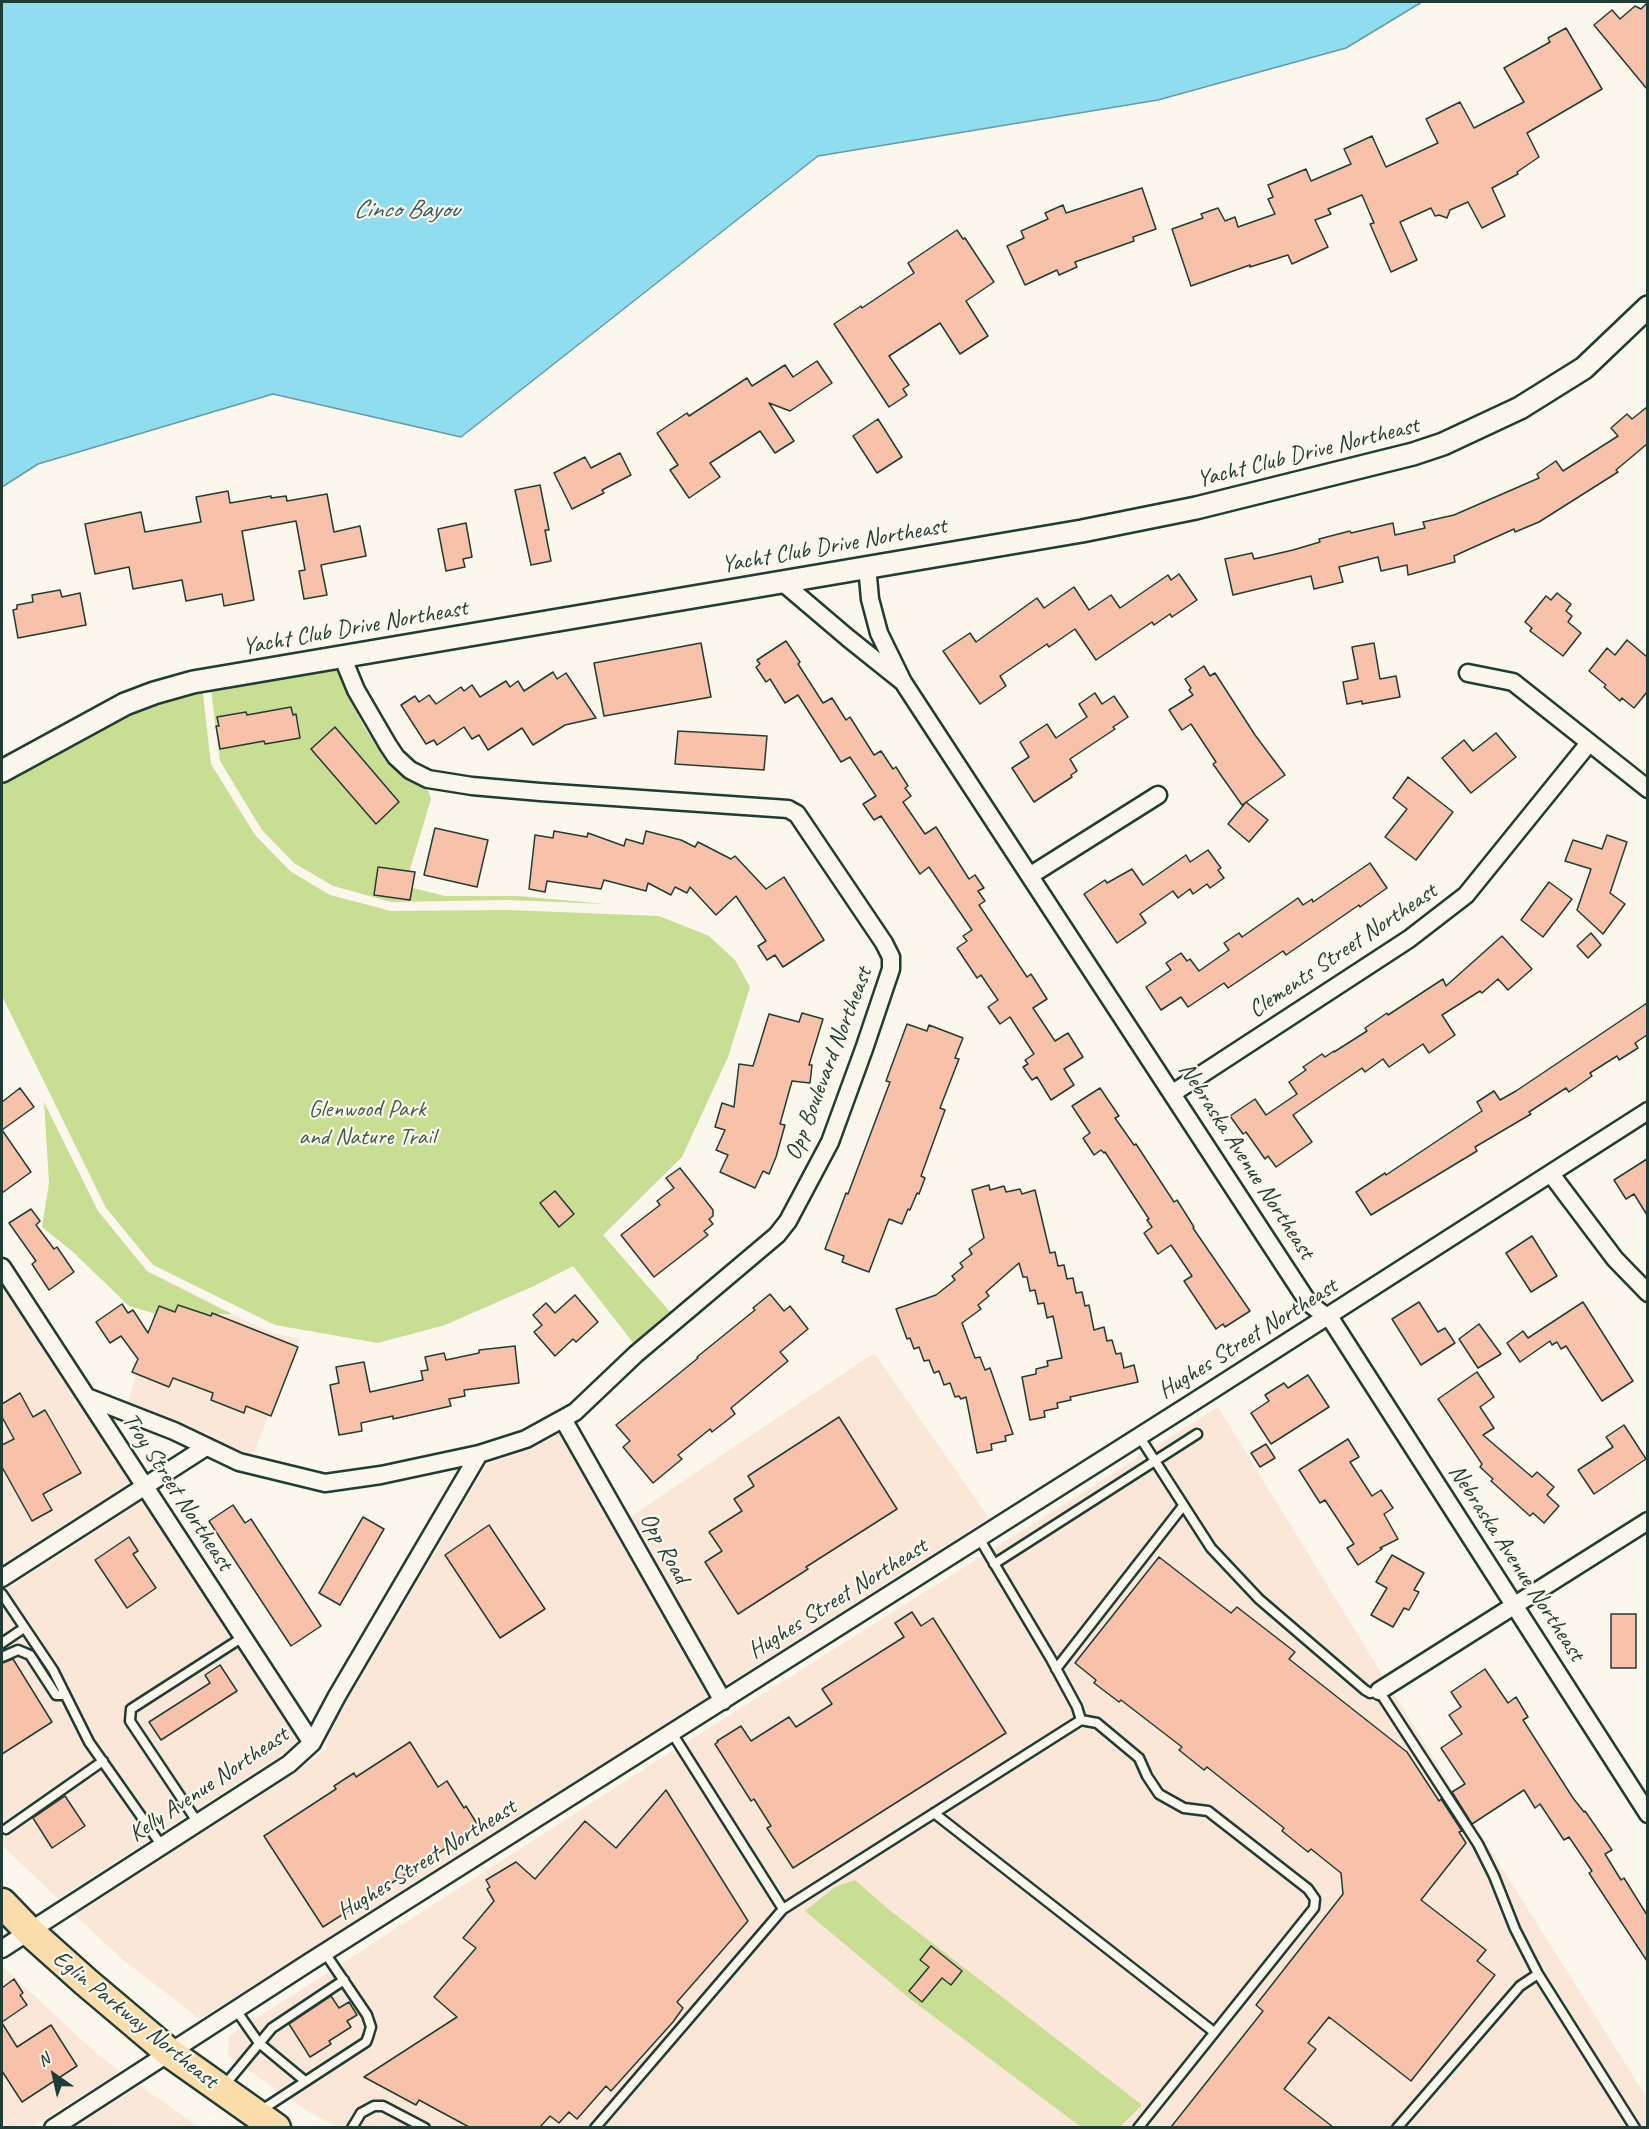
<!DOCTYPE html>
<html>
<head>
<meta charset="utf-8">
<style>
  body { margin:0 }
  #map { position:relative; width:1649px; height:2129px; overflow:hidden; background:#fbf7ec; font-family:Caveat,sans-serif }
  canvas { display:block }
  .frame { position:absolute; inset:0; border:3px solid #1f3d34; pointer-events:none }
  .north { position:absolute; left:24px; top:2045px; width:60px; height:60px; -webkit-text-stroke:4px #fbf7ec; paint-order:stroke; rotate:326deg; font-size:16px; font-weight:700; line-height:24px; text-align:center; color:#1f3d34 }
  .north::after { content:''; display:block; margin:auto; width:21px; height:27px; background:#1f3d34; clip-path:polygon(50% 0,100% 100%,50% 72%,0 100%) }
</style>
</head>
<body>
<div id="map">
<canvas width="1649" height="2129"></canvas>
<div class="frame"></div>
<div class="north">N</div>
</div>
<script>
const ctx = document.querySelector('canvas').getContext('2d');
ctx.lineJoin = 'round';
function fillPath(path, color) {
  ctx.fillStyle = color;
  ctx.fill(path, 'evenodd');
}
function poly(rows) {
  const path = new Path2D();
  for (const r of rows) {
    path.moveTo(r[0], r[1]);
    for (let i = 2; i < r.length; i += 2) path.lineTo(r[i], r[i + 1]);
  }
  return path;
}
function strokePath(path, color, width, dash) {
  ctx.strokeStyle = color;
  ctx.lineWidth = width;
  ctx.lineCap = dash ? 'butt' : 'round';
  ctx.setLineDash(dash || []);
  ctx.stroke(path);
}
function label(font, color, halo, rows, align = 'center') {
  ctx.font = font + ' Caveat,sans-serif';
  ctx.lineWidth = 4.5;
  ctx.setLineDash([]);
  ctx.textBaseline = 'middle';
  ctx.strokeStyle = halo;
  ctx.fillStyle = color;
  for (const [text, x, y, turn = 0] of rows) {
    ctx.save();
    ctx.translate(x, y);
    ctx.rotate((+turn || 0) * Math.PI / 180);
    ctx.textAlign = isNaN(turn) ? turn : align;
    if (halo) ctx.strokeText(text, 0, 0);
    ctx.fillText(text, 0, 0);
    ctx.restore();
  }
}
const built = poly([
  [2,1286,75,1398,74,1403,81,1406,130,1482,2,1565],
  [155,1313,232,1314,272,1333,300,1339,253,1454,241,1451,212,1438,207,1432,204,1434,128,1402],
  [874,1353,989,1518,725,1686,630,1517],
  [1218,1407,1476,1827,1647,2098,1647,2127,338,2127,312,2114,228,2056,229,2036,655,1762],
  [560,1433,709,1697,200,2019,122,1959,75,1915,295,1773,326,1748,325,1745,346,1702,487,1464,531,1449],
  [142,1501,299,1740,283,1754,58,1899,2,1845,2,1592],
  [2,1966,97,2054,120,2071,32,2127,2,2127],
  [140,2086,199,2127,74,2127]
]);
const green = poly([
  [336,669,364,727,388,763,407,779,428,790,431,799,405,886,445,896,518,896,606,904,507,900,391,902,333,886,294,863,262,830,220,761,211,690],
  [202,686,211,764,255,835,290,871,330,895,391,911,508,910,659,916,709,936,735,960,750,987,728,1057,682,1157,603,1235,671,1313,635,1345,573,1266,534,1286,445,1325,378,1343,275,1325,153,1265,106,1208,2,996,2,782,91,731,150,702],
  [44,1102,98,1211,147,1271,232,1314,156,1314,129,1306,73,1252,42,1227,49,1183],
  [855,1880,888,1909,1142,2105,1120,2127,1081,2127,909,1998,805,1911,835,1887]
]);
const water = poly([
  [2,2,1422,2,1346,48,1158,100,818,156,461,437,273,394,38,464,2,487,2,2]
]);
const building = poly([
  [1647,3,1647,89,1594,25,1612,10,1620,19,1635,6,1641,9,1647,3],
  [1566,28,1602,89,1527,133,1539,157,1517,172,1518,174,1492,188,1505,216,1482,228,1468,202,1450,210,1447,218,1439,215,1435,216,1431,208,1400,222,1417,260,1391,272,1370,224,1374,223,1362,195,1328,209,1331,214,1315,220,1328,247,1292,264,1288,255,1250,267,1250,265,1191,286,1172,229,1203,218,1201,214,1218,208,1225,221,1235,217,1238,227,1275,214,1268,199,1273,197,1268,185,1306,169,1311,181,1351,164,1344,149,1372,136,1386,167,1438,143,1426,119,1460,102,1474,128,1524,102,1504,68,1550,42,1548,38,1566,28],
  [1142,188,1156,229,1133,237,1134,241,1075,262,1077,267,1059,275,1057,270,1025,285,1007,246,1024,238,1021,231,1048,219,1045,213,1063,205,1066,213,1142,188],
  [957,230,963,239,965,238,994,282,966,301,988,336,960,354,940,323,889,356,909,385,903,389,907,395,889,407,834,324,861,306,862,308,914,273,908,263,957,230],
  [817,361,832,383,790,411,769,403,794,441,775,453,760,431,710,463,720,477,689,498,670,470,678,465,657,433,687,413,689,416,747,378,752,386,785,365,793,377,817,361],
  [1647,407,1647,444,1616,470,1618,472,1539,522,1515,532,1514,529,1454,556,1455,562,1408,575,1407,565,1381,571,1378,557,1339,567,1343,582,1314,589,1311,576,1233,595,1225,559,1252,553,1254,559,1293,550,1320,542,1319,539,1350,531,1351,533,1393,523,1395,535,1425,528,1423,522,1454,515,1539,478,1537,474,1556,461,1563,471,1618,436,1611,428,1627,414,1632,419,1647,407],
  [878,419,902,457,877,473,853,436,878,419],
  [620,453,631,475,602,490,604,493,572,509,554,473,585,457,591,468,620,453],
  [540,485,549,530,545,530,551,561,531,565,515,490,540,485],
  [228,491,230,503,271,496,271,498,286,496,287,501,327,494,334,532,360,526,366,556,321,565,327,595,304,599,299,571,305,570,296,521,242,531,254,600,224,606,222,594,186,601,182,580,133,589,129,567,95,574,85,524,141,512,145,532,201,522,196,497,228,491],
  [466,523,472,557,463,559,465,567,446,571,438,529,466,523],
  [1179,574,1197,600,1172,617,1170,614,1154,625,1152,622,1096,660,1075,629,1049,647,1047,644,1000,676,1006,686,980,704,943,651,970,633,976,642,1037,598,1044,608,1074,587,1089,610,1111,595,1120,608,1168,575,1171,580,1179,574],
  [60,590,62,597,80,593,86,625,18,638,13,610,17,609,17,605,33,602,32,595,60,590],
  [1557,593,1571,604,1566,611,1572,616,1568,622,1581,633,1563,656,1530,631,1532,628,1525,622,1546,596,1551,600,1557,593],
  [1627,640,1647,657,1647,692,1634,708,1622,698,1620,701,1604,687,1606,685,1589,671,1607,648,1615,655,1627,640],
  [786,641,800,662,798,664,823,703,832,698,846,720,850,717,874,755,881,751,893,769,896,767,908,786,905,788,911,796,903,802,925,834,936,827,969,879,975,875,984,888,978,891,985,901,979,905,1027,977,1031,974,1047,999,1033,1008,1055,1041,1068,1033,1083,1057,1064,1069,1074,1085,1051,1100,1037,1077,1032,1080,1023,1067,1028,1064,1025,1060,1034,1054,1010,1017,1000,1024,988,1007,998,1000,981,975,977,978,957,948,967,941,963,936,972,930,929,867,920,874,881,816,874,820,863,804,876,796,850,757,841,762,798,695,785,703,770,679,766,682,756,667,760,664,757,660,786,641],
  [701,643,711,697,604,716,594,663,701,643],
  [1374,643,1380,679,1396,676,1400,697,1362,704,1362,701,1347,704,1343,682,1358,679,1352,647,1374,643],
  [1204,666,1210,676,1215,673,1255,735,1285,775,1242,805,1213,764,1216,762,1191,724,1182,730,1169,710,1193,695,1189,690,1191,688,1185,679,1204,666],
  [553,672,557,679,566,673,596,718,565,725,533,745,522,728,488,750,479,735,472,739,464,727,437,745,434,740,426,744,401,705,415,696,419,702,429,695,436,704,461,687,464,691,472,685,480,697,506,681,510,687,518,681,524,691,553,672],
  [1095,693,1102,704,1114,696,1128,717,1113,727,1115,729,1070,759,1077,771,1071,775,1072,777,1034,802,1012,768,1029,757,1020,742,1047,724,1056,738,1087,717,1079,704,1095,693],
  [291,707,293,715,296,714,300,738,265,744,264,741,220,749,216,726,219,726,217,717,246,712,247,715,291,707],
  [335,727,399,802,376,824,311,749,335,727],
  [678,731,767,736,764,770,675,764,678,731],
  [1496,733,1516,757,1471,793,1442,758,1464,740,1473,751,1496,733],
  [1408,777,1453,812,1416,860,1385,837,1407,809,1393,798,1408,777],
  [1246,802,1268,820,1249,842,1228,824,1246,802],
  [435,828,488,840,477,887,424,875,435,828],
  [554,831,587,837,588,833,624,846,626,839,643,844,646,831,681,840,695,847,698,842,731,859,735,856,766,889,784,877,824,940,783,967,775,955,767,960,758,946,766,941,736,896,716,915,690,887,687,893,675,887,671,895,648,883,646,891,604,880,601,889,547,881,545,892,529,889,535,835,553,838,554,831],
  [1607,835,1627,842,1610,893,1625,904,1603,934,1577,910,1591,869,1565,861,1573,840,1602,849,1607,835],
  [1208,850,1221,868,1218,870,1224,878,1210,888,1207,884,1193,894,1190,889,1178,898,1173,891,1140,914,1146,923,1117,943,1084,894,1105,880,1107,883,1132,869,1143,885,1186,855,1190,862,1208,850],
  [1370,863,1387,888,1360,907,1359,905,1286,955,1283,951,1228,988,1224,983,1188,1007,1181,997,1161,1010,1146,987,1171,970,1166,963,1181,953,1187,961,1190,959,1199,971,1229,950,1224,943,1239,933,1242,937,1298,898,1303,905,1312,899,1313,902,1370,863],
  [378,867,415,872,410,900,374,895,378,867],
  [1549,882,1572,899,1543,937,1521,920,1549,882],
  [1591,933,1601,945,1588,958,1577,946,1591,933],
  [1502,936,1532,969,1508,990,1498,979,1482,993,1480,991,1442,1015,1455,1035,1429,1053,1423,1044,1389,1067,1383,1059,1365,1072,1362,1068,1293,1115,1312,1142,1276,1167,1268,1156,1265,1159,1246,1132,1243,1134,1230,1116,1255,1099,1266,1115,1297,1094,1289,1082,1306,1070,1303,1067,1322,1054,1325,1057,1334,1051,1334,1052,1367,1031,1365,1028,1387,1013,1388,1015,1443,979,1446,986,1502,936],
  [1647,1003,1647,1035,1635,1043,1638,1048,1619,1060,1617,1056,1590,1073,1592,1076,1569,1092,1566,1088,1529,1112,1531,1114,1475,1147,1477,1151,1371,1215,1356,1192,1385,1173,1386,1175,1482,1111,1477,1102,1494,1091,1500,1100,1516,1091,1647,1003],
  [802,1013,823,1019,809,1065,812,1065,810,1083,792,1081,780,1124,785,1125,776,1157,769,1174,763,1171,755,1188,720,1172,728,1155,716,1150,725,1130,715,1127,722,1103,734,1107,739,1064,753,1066,769,1014,799,1022,802,1013],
  [907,1024,927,1031,929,1025,963,1038,955,1058,959,1059,940,1108,945,1110,921,1176,925,1178,919,1194,917,1193,910,1210,908,1209,902,1224,889,1219,869,1272,842,1262,844,1256,825,1249,846,1193,848,1194,890,1082,886,1081,907,1024],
  [20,1088,34,1107,2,1130,31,1172,2,1193,2,1102,20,1088],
  [1100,1088,1119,1116,1115,1118,1134,1145,1136,1144,1174,1202,1177,1200,1194,1227,1193,1228,1250,1311,1225,1327,1223,1324,1216,1329,1184,1281,1192,1276,1171,1245,1158,1254,1144,1233,1152,1227,1147,1220,1149,1219,1105,1152,1104,1153,1101,1150,1094,1155,1083,1138,1090,1133,1072,1106,1100,1088],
  [1647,1159,1647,1215,1634,1194,1626,1199,1614,1180,1647,1159],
  [680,1168,713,1210,713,1216,709,1219,713,1224,704,1231,708,1235,654,1277,621,1235,660,1205,657,1201,674,1188,666,1178,680,1168],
  [989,1185,990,1190,1004,1186,1006,1192,1020,1189,1022,1194,1035,1190,1050,1253,1055,1252,1058,1266,1064,1265,1067,1279,1073,1278,1076,1293,1082,1292,1085,1306,1089,1305,1094,1330,1104,1327,1107,1341,1112,1340,1116,1354,1121,1353,1124,1368,1134,1365,1138,1382,1070,1397,1071,1400,1057,1403,1058,1408,1044,1411,1045,1417,1030,1420,1022,1377,1036,1374,1036,1369,1048,1366,1047,1361,1062,1358,1053,1316,1047,1318,1044,1303,1038,1304,1035,1290,1030,1291,1027,1277,1023,1277,1019,1263,986,1292,989,1296,978,1305,981,1309,962,1323,975,1358,980,1357,985,1370,990,1368,1013,1434,1005,1436,1006,1441,991,1444,992,1450,977,1453,966,1397,961,1399,959,1396,955,1397,950,1383,944,1385,939,1371,934,1373,929,1360,924,1361,919,1347,914,1349,910,1338,907,1339,896,1309,936,1295,955,1280,952,1276,963,1267,960,1263,972,1254,969,1249,984,1238,972,1190,989,1185],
  [555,1191,574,1214,559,1227,540,1203,555,1191],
  [31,1209,40,1221,36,1225,54,1249,57,1247,74,1272,49,1290,32,1264,36,1261,9,1223,31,1209],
  [1532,1236,1557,1276,1531,1292,1506,1253,1532,1236],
  [770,1294,784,1311,790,1306,808,1329,780,1352,788,1361,731,1408,735,1414,712,1432,710,1429,678,1455,682,1459,653,1483,623,1447,630,1441,616,1425,698,1358,697,1357,755,1310,753,1308,770,1294],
  [575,1295,598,1322,576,1342,573,1339,555,1356,534,1332,542,1325,533,1315,546,1303,555,1313,575,1295],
  [1419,1302,1438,1332,1445,1328,1455,1343,1421,1365,1392,1319,1419,1302],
  [1583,1302,1633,1381,1602,1401,1566,1346,1561,1349,1557,1342,1552,1345,1550,1341,1520,1362,1507,1343,1523,1331,1528,1338,1583,1302],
  [122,1304,128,1313,133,1310,148,1333,159,1306,175,1312,178,1305,211,1316,212,1313,298,1347,271,1416,246,1406,244,1413,211,1400,213,1393,173,1378,169,1387,132,1372,138,1359,121,1336,110,1343,96,1322,122,1304],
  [1479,1324,1501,1354,1478,1368,1459,1339,1479,1324],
  [515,1346,519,1383,464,1390,465,1396,449,1399,451,1406,393,1419,393,1416,361,1423,362,1431,339,1435,330,1385,339,1383,336,1367,364,1362,370,1392,423,1380,421,1371,428,1370,425,1357,444,1353,446,1360,479,1353,479,1350,515,1346],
  [1477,1372,1494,1397,1480,1407,1494,1428,1483,1435,1532,1477,1537,1472,1554,1487,1547,1495,1559,1506,1544,1523,1533,1513,1530,1516,1491,1481,1493,1479,1480,1467,1482,1464,1438,1399,1477,1372],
  [1308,1375,1329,1407,1271,1444,1251,1413,1269,1401,1265,1395,1284,1383,1288,1388,1308,1375],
  [20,1393,33,1417,45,1410,81,1473,43,1494,52,1510,32,1521,2,1467,2,1445,14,1439,2,1417,2,1404,20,1393],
  [839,1417,897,1509,806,1567,808,1569,738,1614,705,1562,722,1551,709,1532,742,1511,734,1499,754,1486,748,1476,839,1417],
  [1624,1425,1646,1459,1594,1494,1578,1470,1613,1447,1606,1437,1624,1425],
  [1348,1439,1359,1457,1350,1462,1372,1496,1381,1490,1393,1508,1384,1514,1398,1539,1380,1548,1382,1549,1358,1565,1347,1548,1354,1544,1325,1500,1320,1503,1299,1470,1348,1439],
  [1266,1444,1275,1458,1260,1467,1251,1453,1266,1444],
  [233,1505,245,1523,251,1519,321,1626,291,1646,209,1521,233,1505],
  [363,1517,384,1529,340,1605,319,1593,363,1517],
  [489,1525,545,1609,500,1638,445,1555,489,1525],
  [129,1537,138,1551,133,1554,156,1588,127,1608,95,1560,129,1537],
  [1392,1555,1424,1573,1414,1590,1419,1592,1409,1610,1404,1608,1393,1627,1371,1615,1387,1588,1376,1582,1392,1555],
  [1159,1557,1231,1613,1237,1607,1295,1652,1289,1659,1407,1752,1439,1801,1441,1799,1462,1831,1459,1832,1466,1843,1421,1900,1486,1950,1477,1961,1495,1975,1411,2081,1329,2017,1308,2043,1316,2049,1284,2089,1333,2127,1171,2127,1263,2011,1256,2005,1343,1894,1341,1873,1311,1849,1308,1852,1282,1831,1284,1828,1207,1767,1204,1770,1179,1750,1182,1747,1121,1700,1119,1702,1094,1683,1096,1680,1075,1663,1159,1557],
  [912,1612,921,1626,933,1618,1006,1733,793,1868,767,1828,771,1826,754,1799,751,1801,715,1744,718,1742,717,1741,741,1726,751,1741,789,1717,796,1727,832,1704,822,1689,904,1637,895,1623,912,1612],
  [1611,1614,1636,1614,1636,1668,1611,1668,1611,1614],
  [13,1659,52,1722,2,1754,2,1663,13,1659],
  [220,1665,237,1691,161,1740,149,1722,210,1683,205,1675,220,1665],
  [1485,1669,1508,1703,1516,1697,1528,1717,1523,1720,1539,1745,1573,1798,1584,1812,1585,1811,1612,1850,1605,1854,1621,1880,1624,1878,1647,1915,1647,1961,1589,1873,1592,1871,1569,1837,1564,1840,1540,1804,1535,1808,1524,1790,1472,1824,1452,1792,1465,1784,1441,1748,1462,1734,1449,1715,1461,1707,1451,1692,1485,1669],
  [410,1742,438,1787,447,1781,464,1808,466,1806,479,1827,323,1927,264,1836,336,1789,334,1786,354,1773,356,1777,410,1742],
  [666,1790,748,1921,677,2002,683,2008,673,2022,611,2091,606,2086,577,2119,569,2112,559,2123,550,2116,540,2127,469,2127,419,2100,416,2105,364,2077,457,2017,434,1997,476,1948,463,1938,494,1901,487,1889,490,1887,486,1880,516,1862,535,1879,585,1821,616,1848,666,1790],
  [65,1796,85,1826,52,1848,33,1818,65,1796],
  [931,1946,962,1971,951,1985,942,1978,922,2002,909,1991,929,1967,920,1960,931,1946],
  [14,1979,23,1993,20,1995,27,2005,2,2022,2,1988,14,1979],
  [331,1996,339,2008,349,2002,357,2015,347,2021,351,2027,329,2041,331,2044,310,2057,289,2024,331,1996],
  [2,2023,17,2047,51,2025,77,2066,22,2102,2,2071,2,2023]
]);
const service = poly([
  [1139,1436,1211,1548,1259,1599,1365,1690,1370,1693,1379,1691,1478,1844,1494,1876,1515,1929,1538,1974,1635,2128],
  [979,1538,1051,1659,1077,1707,1081,1720],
  [994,1564,1197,1434],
  [2,1594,53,1670,89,1742,162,1846],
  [2,1643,24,1628],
  [2,1657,18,1650,30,1655,56,1695,65,1695],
  [1056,1669,1183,1506],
  [672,1733,783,1909],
  [934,1813,1214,2032],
  [198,1823,130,1721,131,1709,243,1637],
  [6,1829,103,1761],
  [236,2010,259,2043,305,2081],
  [224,2086,272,2028,344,1980],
  [260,2111,366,2042,368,2037,371,2027,367,2015,325,1953],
  [352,2128,361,2113,374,2106,383,2106,425,2128],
  [595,2128,783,1909,1081,1720,1097,1723,1139,1758,1147,1776,1159,1794,1184,1808,1208,1811,1308,1889,1315,1899,1314,1908,1138,2128],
  [1397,2128,1520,1986,1538,1974]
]);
const minor = poly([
  [781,581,848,638,903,682,879,633,870,599,867,566],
  [1468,673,1513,682,1648,789],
  [903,682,1306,1299,1310,1304,1332,1321,1648,1814],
  [1031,875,1158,795],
  [1173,1093,1409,939,1466,895,1589,743],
  [1551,1174,1615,1259,1648,1293],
  [2,1267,312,1743],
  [87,1397,174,1431,239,1462,325,1483,381,1475,479,1454,526,1439,575,1412,636,1354,777,1235,788,1221,830,1142,864,1049,891,969,891,957,884,943,797,814,788,809,540,792,472,786,428,779,410,770,396,757,388,745,356,690,342,656],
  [563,1419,723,1701],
  [2,1578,206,1447],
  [1379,1691,1648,1521],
  [2,1949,289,1764,312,1743,337,1696,479,1454],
  [53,2128,308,1963,1192,1403,1648,1111]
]);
const tertiary = poly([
  [2,771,125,704,154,693,193,682,1082,531,1196,508,1413,454,1443,444,1520,408,1584,368,1648,307]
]);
const trunk = poly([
  [2,1903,29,1931,86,1982,170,2053,276,2128]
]);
const streetNames = [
  ["Yacht Club Drive Northeast",1308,453,-14],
  ["Yacht Club Drive Northeast",834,546,-10],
  ["Yacht Club Drive Northeast",355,628,-10],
  ["Clements Street Northeast",1343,951,-34],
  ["Opp Boulevard Northeast",829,1064,-69],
  ["Nebraska Avenue Northeast",1246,1161,57],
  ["Hughes Street Northeast",1248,1339,-32],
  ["Troy Street Northeast",177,1492,57],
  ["Opp Road",664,1548,61],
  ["Nebraska Avenue Northeast",1516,1563,57],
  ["Hughes Street Northeast",838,1599,-32],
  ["Kelly Avenue Northeast",209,1785,-34],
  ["Hughes Street Northeast",427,1860,-32],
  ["Eglin Parkway Northeast",135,2020,39]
];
const parkNames = [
  ["Glenwood Park",367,1110],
  ["and Nature Trail",367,1138]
];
const waterNames = [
  ["Cinco Bayou",406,210]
];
fillPath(built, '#fae7d8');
fillPath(green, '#c8de93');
fillPath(water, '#90ddef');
strokePath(water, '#639da4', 1.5);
fillPath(building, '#f7c2a9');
strokePath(building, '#1f3d34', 1.5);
strokePath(service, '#1f3d34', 13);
strokePath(minor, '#1f3d34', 21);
strokePath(tertiary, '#1f3d34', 26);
strokePath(trunk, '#1f3d34', 33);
strokePath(service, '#fbf7ec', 8);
strokePath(minor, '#fbf7ec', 16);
strokePath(tertiary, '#fbf7ec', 21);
strokePath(trunk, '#fbddab', 28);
label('24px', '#1f3d34', '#fbf7ec', streetNames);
label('24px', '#415d47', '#fbf7ec', parkNames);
label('italic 26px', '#365d59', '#fbf7ec', waterNames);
</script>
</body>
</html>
